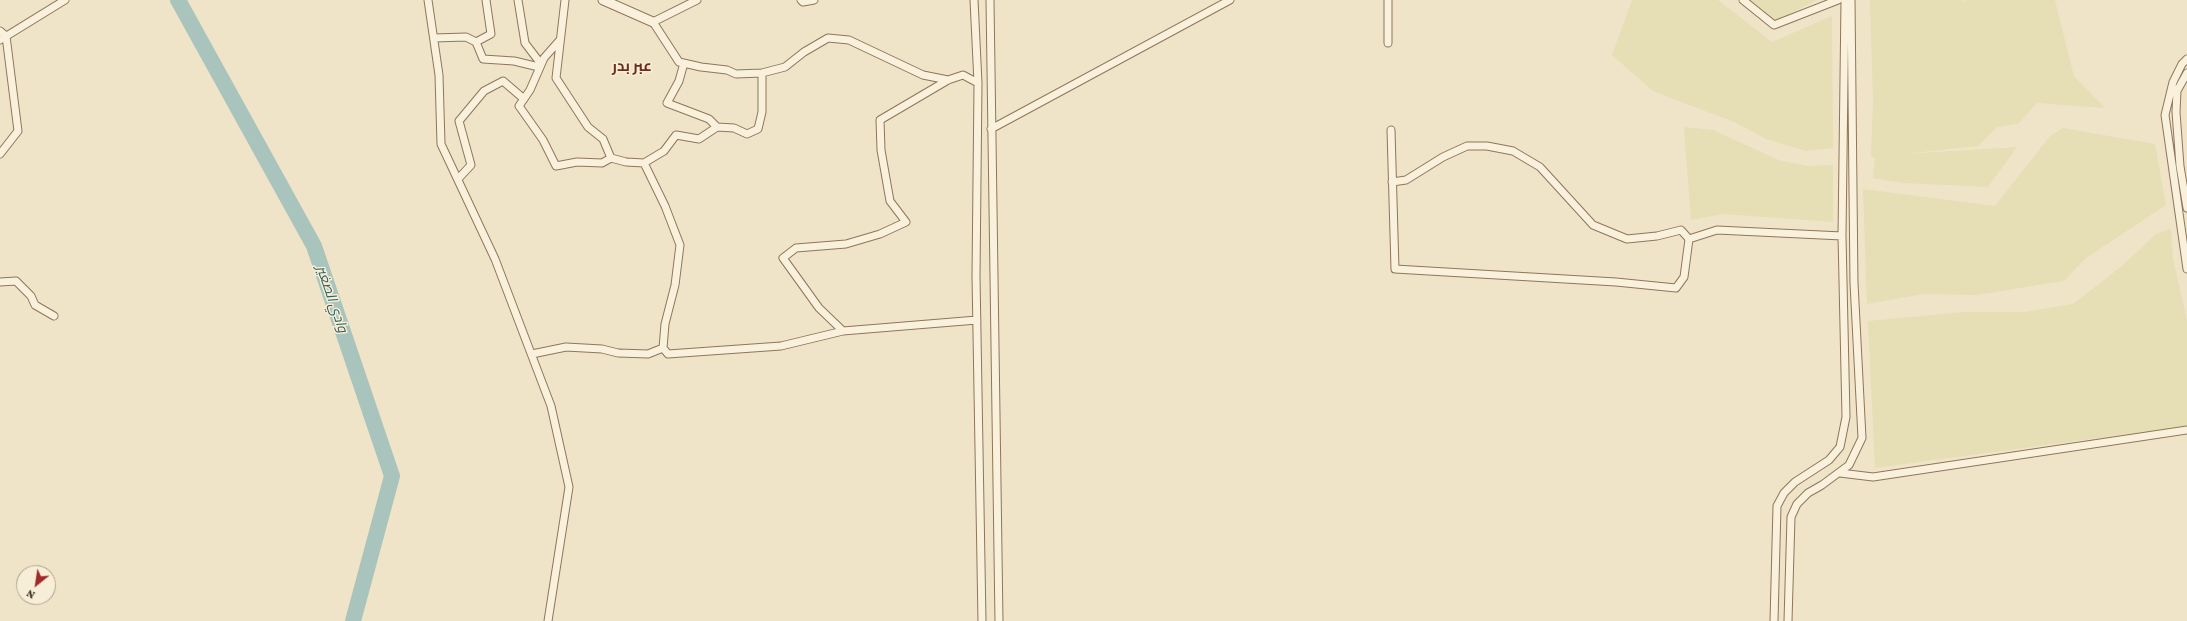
<!DOCTYPE html>
<html>
<head>
<meta charset="utf-8">
<style>
  body { margin:0 }
  #map { position:relative; width:2187px; height:621px; overflow:hidden; background:#f0e4c8; font-family:"Crimson Pro",serif }
  canvas { display:block }
  .north { position:absolute; left:16px; top:565px; width:40px; height:40px; box-sizing:border-box; background:#f7eed8; border:1px solid #ada18e; border-radius:50%; rotate:210deg; font-size:11px; font-weight:700; line-height:16px; text-align:center; color:#3d2e20 }
  .north::after { content:''; display:block; margin:auto; width:14px; height:18px; background:#9e2a2b; clip-path:polygon(50% 0,100% 100%,50% 72%,0 100%) }
</style>
</head>
<body>
<div id="map">
<canvas width="2187" height="621"></canvas>
<div class="north">N</div>
</div>
<script>
const ctx = document.querySelector('canvas').getContext('2d');
ctx.lineJoin = 'round';
function fillPath(path, color) {
  ctx.fillStyle = color;
  ctx.fill(path, 'evenodd');
}
function poly(rows) {
  const path = new Path2D();
  for (const r of rows) {
    path.moveTo(r[0], r[1]);
    for (let i = 2; i < r.length; i += 2) path.lineTo(r[i], r[i + 1]);
  }
  return path;
}
function strokePath(path, color, width, dash) {
  ctx.strokeStyle = color;
  ctx.lineWidth = width;
  ctx.lineCap = dash ? 'butt' : 'round';
  ctx.setLineDash(dash || []);
  ctx.stroke(path);
}
function label(font, color, halo, rows, align = 'center') {
  ctx.font = font + ' "Crimson Pro",Cairo,serif';
  ctx.lineWidth = 3;
  ctx.setLineDash([]);
  ctx.textBaseline = 'middle';
  ctx.strokeStyle = halo;
  ctx.fillStyle = color;
  for (const [text, x, y, turn = 0] of rows) {
    ctx.save();
    ctx.translate(x, y);
    ctx.rotate((+turn || 0) * Math.PI / 180);
    ctx.textAlign = isNaN(turn) ? turn : align;
    if (halo) ctx.strokeText(text, 0, 0);
    ctx.fillText(text, 0, 0);
    ctx.restore();
  }
}
const farmland = poly([
  [1632,0,1718,0,1772,42,1832,16,1833,148,1806,151,1766,139,1734,122,1653,91,1612,55],
  [1745,0,1817,0,1773,22],
  [1870,0,1961,0,1964,2,1964,0,2055,0,2074,76,2105,108,2037,103,2018,124,1997,127,1978,146,1903,154,2017,147,1988,187,1904,183,1873,178,1875,157,1871,157,1873,101],
  [1684,127,1713,130,1781,161,1809,166,1833,165,1833,222,1724,214,1691,220],
  [2063,128,2155,144,2166,205,2086,258,2064,281,1976,295,1924,294,1867,304,1863,189,1995,206,2050,136],
  [2171,229,2173,258,2187,321,2187,426,1875,468,1868,321,1964,312,2024,312,2073,304,2122,266,2156,234]
]);
const river = poly([
  [178,0,314,246,392,476,353,621]
]);
const minor = poly([
  [428,0,439,75,441,144,495,259,551,406,569,487,548,621],
  [486,0,491,34,476,42,483,59,514,61,539,67],
  [518,0,525,43,541,64],
  [565,0,556,78,588,127,603,139,611,158,626,162,644,163],
  [697,0,653,22,679,62,701,67,727,70,736,74,762,73,785,67,804,52,828,38,849,40,923,75,948,80],
  [801,0,803,2,814,0],
  [974,0,978,83,976,276,982,621],
  [990,0,999,621],
  [1388,0,1388,43],
  [1743,0,1774,25,1838,0],
  [0,31,6,36,18,131,0,154],
  [434,38,466,37,476,42],
  [0,40,65,0],
  [559,41,544,58,530,90,519,106,543,140,556,166,577,162,602,163,611,158],
  [2187,59,2182,64,2173,82,2165,115,2187,269],
  [684,63,679,81,667,103,709,119,717,127],
  [2187,73,2177,91,2176,112,2180,166,2187,208],
  [991,129,1230,0],
  [1391,130,1395,269,1616,282,1676,288,1684,277,1689,239,1717,230,1842,236],
  [458,179,471,165,459,121,484,91,503,81,524,99],
  [1392,182,1406,180,1443,157,1467,146,1487,146,1513,151,1540,167,1593,225,1627,239,1657,236,1681,230,1689,239],
  [0,282,16,281,31,296,35,305,54,316],
  [977,320,843,331,819,308,783,258,796,248,846,244,880,234,906,222,890,201,881,150,880,120,948,80,963,75,978,83],
  [663,348,668,354,781,346,843,331],
  [532,354,566,347,602,349,618,353,648,354,663,348,665,324,675,285,680,245,665,206,644,163,664,151,676,135,699,139,717,127,734,128,747,134,758,129,762,112,762,73],
  [1840,473,1873,477,2187,430],
  [1774,621,1777,506,1784,493,1795,482,1829,460,1840,447,1846,417,1842,236,1845,0],
  [1788,621,1791,517,1797,504,1808,493,1822,485,1849,465,1862,438,1854,283,1851,0]
]);
const tertiary = poly([
  [603,0,653,22]
]);
const waterNames = [
  ["وادي الصغير",332,299,71]
];
const quarterNames = [
  ["عبر بدر",632,66]
];
fillPath(farmland, '#e6deb5');
strokePath(river, '#a9c4bc', 16);
strokePath(minor, '#8d765c', 9);
strokePath(tertiary, '#8d765c', 11);
strokePath(minor, '#faf1dc', 7);
strokePath(tertiary, '#faf1dc', 9);
label('italic 14px', '#2f5d5a', '#f7eed8', waterNames);
label('bold 15px', '#6b2e1e', '#f7eed8', quarterNames);
</script>
</body>
</html>
